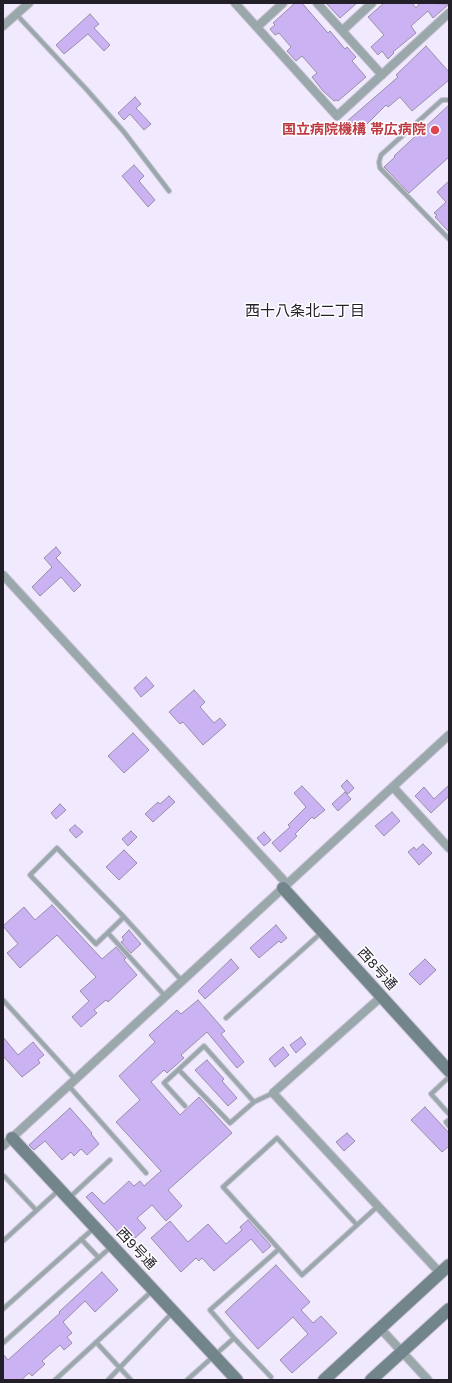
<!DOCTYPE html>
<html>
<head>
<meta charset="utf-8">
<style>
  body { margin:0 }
  #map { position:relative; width:452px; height:1383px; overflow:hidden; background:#f1e9fe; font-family:"Work Sans",sans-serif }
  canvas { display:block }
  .frame { position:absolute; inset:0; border:4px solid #231f29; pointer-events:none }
</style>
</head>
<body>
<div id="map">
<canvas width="452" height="1383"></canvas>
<div class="frame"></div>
</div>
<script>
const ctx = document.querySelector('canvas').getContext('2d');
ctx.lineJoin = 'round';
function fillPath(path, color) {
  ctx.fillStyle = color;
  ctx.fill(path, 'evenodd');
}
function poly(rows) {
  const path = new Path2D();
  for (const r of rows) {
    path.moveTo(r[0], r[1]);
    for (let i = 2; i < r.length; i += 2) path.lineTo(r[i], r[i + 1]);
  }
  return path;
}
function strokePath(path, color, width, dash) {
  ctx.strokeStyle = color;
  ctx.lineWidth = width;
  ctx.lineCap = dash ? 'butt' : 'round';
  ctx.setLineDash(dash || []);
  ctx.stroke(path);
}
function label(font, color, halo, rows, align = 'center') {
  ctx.font = font + ' "Work Sans","Noto Sans JP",sans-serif';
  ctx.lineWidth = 3;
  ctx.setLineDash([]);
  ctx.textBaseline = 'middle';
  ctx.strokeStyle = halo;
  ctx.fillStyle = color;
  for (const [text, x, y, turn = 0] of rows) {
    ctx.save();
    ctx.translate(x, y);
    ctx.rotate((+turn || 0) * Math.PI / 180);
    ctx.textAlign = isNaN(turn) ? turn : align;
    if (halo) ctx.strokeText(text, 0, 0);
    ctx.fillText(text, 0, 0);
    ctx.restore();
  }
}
const building = poly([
  [295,3,302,3,328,33,330,31,345,49,347,47,356,57,352,61,366,77,338,101,336,100,334,101,323,91,312,77,317,73,302,56,296,61,287,51,291,47,279,33,275,35,270,29,275,25,273,23,295,3],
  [326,3,357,3,340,18,326,3],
  [384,3,412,3,416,8,420,3,449,4,433,18,428,11,411,26,416,33,393,52,394,53,388,59,382,51,378,55,371,47,384,35,368,17,384,3],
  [90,14,99,24,94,28,110,45,104,51,88,34,64,54,56,45,90,14],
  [426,46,449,72,449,80,412,111,400,97,388,107,386,105,362,129,360,126,353,132,345,123,398,77,396,75,426,46],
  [135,97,141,104,136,108,151,124,144,130,130,114,124,120,118,113,135,97],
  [449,105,449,157,409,193,384,167,395,157,394,156,449,105],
  [134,165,144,176,139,181,155,200,148,207,122,176,134,165],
  [449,181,449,232,435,217,437,215,434,213,446,202,437,192,449,181],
  [56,547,61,553,56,558,81,585,74,592,61,577,40,596,32,587,52,567,44,558,56,547],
  [146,677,154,686,141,697,134,688,146,677],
  [194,690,205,702,200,707,214,723,220,718,226,725,203,745,183,722,180,724,169,712,194,690],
  [133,733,149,750,124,773,108,756,133,733],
  [347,780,354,788,348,794,341,786,347,780],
  [449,785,449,796,431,813,415,796,424,787,434,799,449,785],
  [302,786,325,810,314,819,312,817,295,834,297,836,280,852,272,843,290,827,288,825,306,807,294,793,302,786],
  [345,792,351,799,338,811,332,804,345,792],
  [169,796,175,802,153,822,145,814,158,802,160,804,169,796],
  [60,804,66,810,56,819,51,813,60,804],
  [392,812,400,821,384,836,375,826,392,812],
  [75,825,83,832,76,838,69,830,75,825],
  [131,831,137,837,128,846,122,839,131,831],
  [264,832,271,840,264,846,257,838,264,832],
  [423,844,432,853,419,865,408,852,414,847,416,850,423,844],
  [124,850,137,863,119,880,106,867,124,850],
  [52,905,102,959,116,947,126,958,124,960,137,975,108,1002,106,1000,94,1010,97,1013,81,1027,72,1017,89,1001,80,991,96,977,57,935,20,968,7,953,18,944,3,926,24,907,35,920,52,905],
  [276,925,287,938,281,943,279,941,259,958,250,948,276,925],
  [129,930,141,944,131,953,121,942,124,940,122,937,129,930],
  [231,959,239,968,205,999,198,991,231,959],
  [425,959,436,970,420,985,409,974,425,959],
  [198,1000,225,1031,221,1034,244,1062,237,1068,207,1032,181,1055,184,1058,167,1073,164,1070,151,1082,180,1115,199,1097,232,1133,168,1190,182,1206,166,1221,152,1205,137,1218,146,1228,134,1239,131,1236,129,1238,123,1231,120,1234,86,1197,92,1192,104,1204,129,1181,134,1186,140,1181,144,1186,161,1171,116,1122,140,1100,119,1076,155,1042,149,1035,177,1010,181,1014,198,1000],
  [3,1037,18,1055,33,1042,44,1055,38,1060,40,1063,22,1077,3,1056,3,1037],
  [301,1037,306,1044,296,1053,290,1045,301,1037],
  [283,1047,289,1055,275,1067,269,1059,283,1047],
  [207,1060,224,1079,222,1081,237,1098,228,1106,195,1070,207,1060],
  [425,1107,449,1133,449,1146,442,1152,411,1120,425,1107],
  [70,1108,92,1133,91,1134,99,1144,87,1155,81,1149,74,1156,71,1152,62,1160,45,1141,34,1150,29,1145,70,1108],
  [347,1133,355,1141,344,1151,336,1142,347,1133],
  [248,1220,271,1246,263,1253,251,1239,214,1271,202,1258,199,1261,196,1258,181,1272,151,1238,170,1221,188,1242,208,1224,226,1244,242,1230,240,1227,248,1220],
  [276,1265,310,1302,301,1310,313,1323,321,1316,337,1333,292,1373,280,1360,308,1334,293,1317,258,1349,225,1312,276,1265],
  [102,1272,118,1290,95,1312,85,1301,63,1322,72,1333,67,1337,72,1343,64,1350,60,1345,42,1361,45,1364,32,1376,29,1373,21,1380,3,1380,3,1354,8,1360,60,1313,59,1312,102,1272]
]);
const lane = poly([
  [16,14,87,90,124,132,169,191],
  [449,100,442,100,381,155,379,162,380,168,449,239],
  [124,917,96,944,30,875,57,848,124,917,182,981],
  [108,933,165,996],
  [3,1000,75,1079],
  [226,1018,321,933],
  [179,1070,230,1123,254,1102,273,1093],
  [449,1077,431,1094,449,1114],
  [68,1085,146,1173],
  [185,1106,164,1083,204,1046,254,1102],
  [449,1120,446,1122,449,1126],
  [4,1176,36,1210],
  [69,1198,110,1160],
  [81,1239,99,1258],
  [3,1241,59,1190],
  [279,1249,302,1275,378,1206],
  [3,1309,94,1228],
  [234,1338,210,1310,279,1249,223,1187,277,1138,357,1225],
  [96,1342,131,1380],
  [3,1343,112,1246],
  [55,1380,152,1291],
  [108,1380,173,1312],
  [187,1380,234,1338,271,1377]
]);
const street = poly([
  [235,3,337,116,449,13],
  [317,3,382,75],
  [3,26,29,3],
  [257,27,283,3],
  [343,30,372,3],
  [3,575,287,884],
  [393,787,449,848],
  [381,997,273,1093,440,1273],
  [3,1146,449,735],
  [380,1328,428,1380]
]);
const secondary = poly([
  [283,888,449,1071],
  [12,1138,237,1380],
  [324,1380,449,1265],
  [371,1380,449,1309]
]);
const markers = [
  [435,130,5,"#e0444e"]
];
const healthNames = [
  ["国立病院機構 帯広病院",426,130]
];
const streetNames = [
  ["西8号通",377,969,48],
  ["西9号通",136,1249,47]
];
const neighbourhoodNames = [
  ["西十八条北二丁目",305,312]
];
fillPath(building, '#cbb2f3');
strokePath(building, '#978fa7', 1);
strokePath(lane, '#ccc5d8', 6);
strokePath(street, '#ccc5d8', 10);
strokePath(secondary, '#ccc5d8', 14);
strokePath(lane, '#9aa7ab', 4);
strokePath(street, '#9aa7ab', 8);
strokePath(secondary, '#71858b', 12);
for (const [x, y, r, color] of markers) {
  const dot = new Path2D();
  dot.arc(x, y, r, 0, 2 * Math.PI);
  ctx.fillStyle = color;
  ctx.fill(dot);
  strokePath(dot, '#fff', 1.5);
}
label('bold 14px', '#be3a42', '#fff', healthNames, 'right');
label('14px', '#231f29', '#fff', streetNames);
label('15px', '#231f29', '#fff', neighbourhoodNames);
</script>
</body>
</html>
